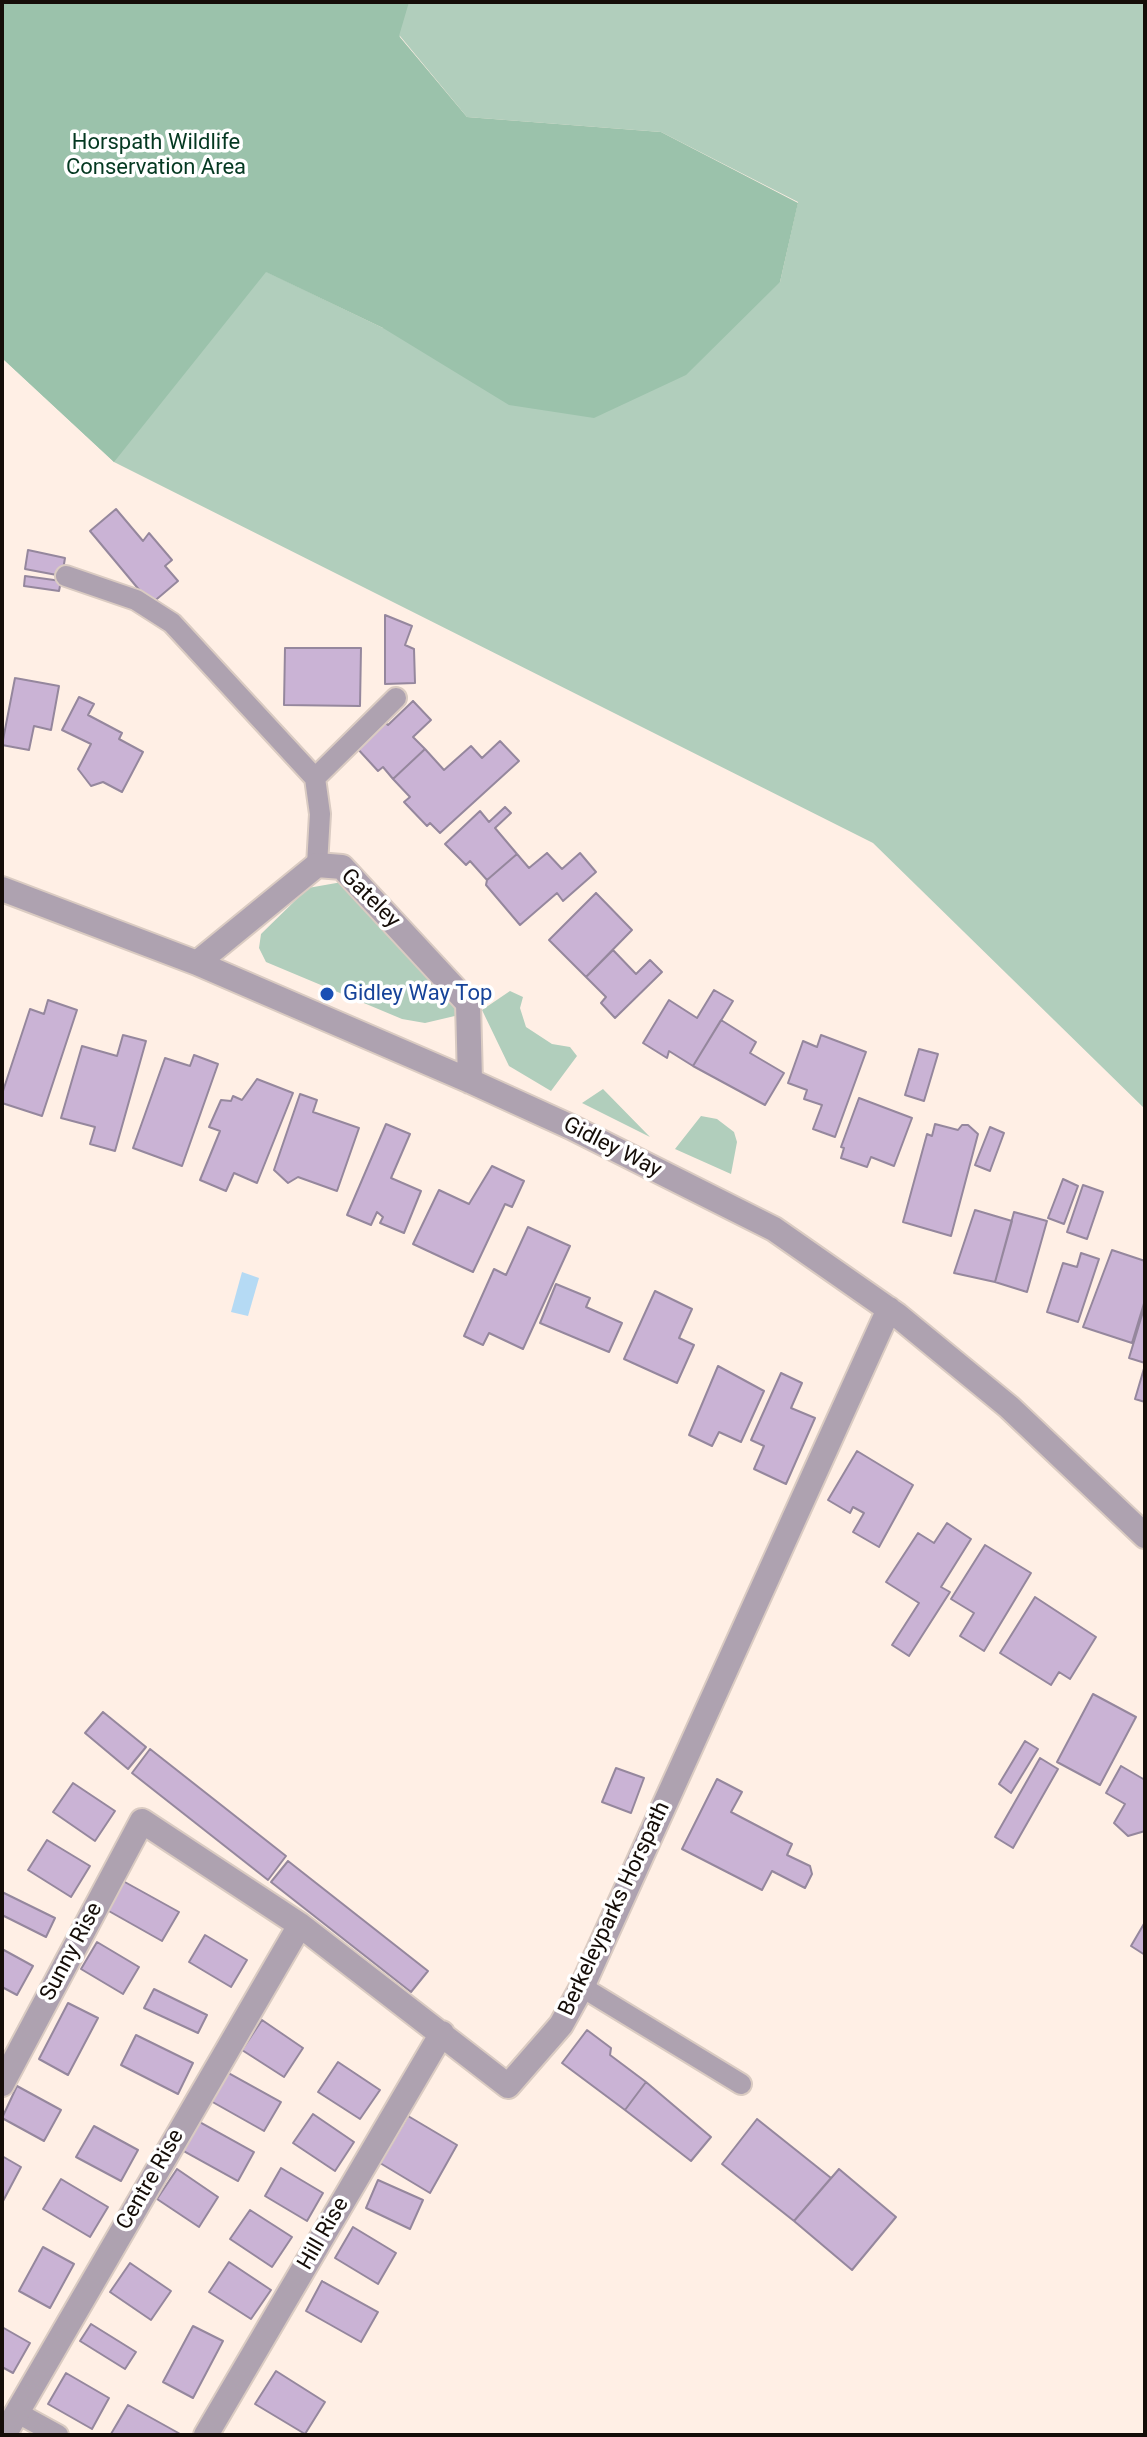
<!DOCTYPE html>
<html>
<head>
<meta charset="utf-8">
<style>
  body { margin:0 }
  #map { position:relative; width:1147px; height:2437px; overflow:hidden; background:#ffefe5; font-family:Roboto,sans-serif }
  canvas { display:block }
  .frame { position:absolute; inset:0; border:4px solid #150d08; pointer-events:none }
</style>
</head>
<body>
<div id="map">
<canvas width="1147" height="2437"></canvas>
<div class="frame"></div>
</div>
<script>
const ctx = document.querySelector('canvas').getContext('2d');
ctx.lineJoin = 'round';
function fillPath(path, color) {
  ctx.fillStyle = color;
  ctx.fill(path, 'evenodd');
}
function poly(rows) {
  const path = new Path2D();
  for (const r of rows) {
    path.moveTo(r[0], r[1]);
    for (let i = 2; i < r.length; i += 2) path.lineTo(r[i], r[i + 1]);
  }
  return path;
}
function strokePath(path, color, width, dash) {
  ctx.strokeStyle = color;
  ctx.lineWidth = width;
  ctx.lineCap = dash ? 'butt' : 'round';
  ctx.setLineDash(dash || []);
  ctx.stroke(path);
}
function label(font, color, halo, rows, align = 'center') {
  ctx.font = font + ' Roboto,sans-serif';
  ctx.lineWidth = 7;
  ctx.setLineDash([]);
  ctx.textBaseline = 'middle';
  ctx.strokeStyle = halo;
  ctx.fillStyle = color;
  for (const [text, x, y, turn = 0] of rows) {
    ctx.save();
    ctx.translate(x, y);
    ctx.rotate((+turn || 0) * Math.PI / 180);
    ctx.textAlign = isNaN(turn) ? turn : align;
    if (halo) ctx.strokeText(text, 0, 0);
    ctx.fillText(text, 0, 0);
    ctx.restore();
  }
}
const green = poly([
  [2,2,1145,2,1145,1109,873,843,114,462,2,358],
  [400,36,467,117,661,132,798,202,780,282,383,328,267,272],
  [342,882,458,1007,459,1015,425,1023,402,1019,266,962,259,948,261,934,308,888],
  [510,991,523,997,520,1008,526,1027,552,1044,570,1047,577,1056,551,1091,509,1066,482,1010],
  [603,1089,650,1137,582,1103],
  [701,1116,717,1119,734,1132,737,1142,731,1174,675,1149]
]);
const forest = poly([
  [2,2,409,2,399,36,467,117,661,132,798,203,780,282,686,375,594,418,509,405,383,328,266,272,114,462,2,358]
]);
const water = poly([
  [242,1272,259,1278,248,1316,231,1312]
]);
const building = poly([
  [116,509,143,541,149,533,172,560,165,566,178,581,151,604,90,531,116,509],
  [28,550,65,558,62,576,25,569,28,550],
  [25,576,61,581,59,591,24,586,25,576],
  [385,615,412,626,405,645,414,649,415,683,385,684,385,615],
  [285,648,361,648,360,706,284,705,285,648],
  [15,678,59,686,51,730,34,726,29,750,2,745,15,678],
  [79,697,94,704,88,715,122,733,119,739,143,752,122,792,103,782,91,786,78,769,91,744,62,730,79,697],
  [413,701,431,720,413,737,425,749,393,779,383,767,378,771,356,747,383,721,388,725,413,701],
  [500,741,519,761,440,833,430,823,427,826,404,802,410,797,393,779,425,749,444,770,471,746,482,758,500,741],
  [505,807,511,813,495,828,517,854,487,880,470,861,466,865,445,844,480,811,489,822,505,807],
  [547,853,562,869,580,853,596,872,563,901,557,893,520,925,486,885,487,880,517,854,529,868,547,853],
  [596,893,632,930,586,977,549,940,596,893],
  [613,950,636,974,650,960,662,972,615,1018,601,1003,606,997,586,977,613,950],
  [714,990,733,1001,693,1066,669,1051,667,1058,643,1043,669,1000,697,1018,714,990],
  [48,1000,77,1010,42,1116,2,1103,2,1094,30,1009,44,1014,48,1000],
  [721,1020,756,1042,750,1053,784,1073,765,1105,693,1066,721,1020],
  [123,1035,146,1041,115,1151,90,1144,95,1127,61,1118,82,1046,117,1056,123,1035],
  [821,1035,866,1052,835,1137,813,1129,822,1105,804,1099,807,1090,788,1083,803,1041,817,1047,821,1035],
  [919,1049,938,1054,924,1101,905,1095,919,1049],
  [194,1055,218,1064,182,1166,133,1148,165,1058,190,1066,194,1055],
  [257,1079,293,1093,257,1183,234,1173,226,1191,200,1180,220,1131,209,1127,221,1100,231,1101,233,1096,242,1100,257,1079],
  [300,1094,317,1100,313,1112,359,1128,337,1191,298,1177,288,1183,274,1170,300,1094],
  [859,1098,912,1118,894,1166,871,1157,867,1167,841,1158,844,1148,841,1147,859,1098],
  [386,1124,410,1134,391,1178,421,1191,404,1233,380,1223,383,1217,377,1212,371,1225,347,1215,386,1124],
  [935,1124,958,1130,962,1125,968,1125,978,1134,951,1236,903,1222,927,1134,932,1136,935,1124],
  [990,1127,1004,1133,990,1171,975,1165,990,1127],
  [492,1166,524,1181,512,1207,505,1204,473,1272,413,1244,439,1190,469,1204,492,1166],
  [1063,1179,1078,1186,1064,1224,1048,1218,1063,1179],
  [1083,1185,1103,1192,1087,1239,1067,1232,1083,1185],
  [975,1210,1012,1221,995,1282,954,1273,975,1210],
  [1014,1212,1047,1221,1027,1292,995,1282,1014,1212],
  [528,1227,570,1246,523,1349,489,1333,483,1345,464,1336,494,1269,506,1275,528,1227],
  [1112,1250,1145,1261,1145,1300,1132,1343,1083,1327,1112,1250],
  [1081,1253,1099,1259,1078,1322,1047,1312,1063,1263,1077,1267,1081,1253],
  [556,1284,590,1298,586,1307,622,1323,609,1352,540,1323,556,1284],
  [655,1291,692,1309,679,1338,694,1345,677,1383,624,1359,655,1291],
  [1145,1305,1145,1363,1129,1358,1145,1305],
  [1145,1365,1145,1402,1135,1399,1145,1365],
  [718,1366,764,1391,741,1442,719,1432,712,1446,689,1435,718,1366],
  [781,1373,802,1383,791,1408,815,1418,786,1484,754,1469,764,1446,751,1440,781,1373],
  [857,1451,913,1485,879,1547,853,1532,864,1513,853,1507,850,1513,828,1500,857,1451],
  [947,1523,971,1539,941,1587,950,1592,909,1656,892,1645,919,1603,886,1582,918,1533,934,1543,947,1523],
  [985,1545,1031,1573,984,1651,960,1636,974,1613,951,1599,985,1545],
  [1035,1597,1096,1637,1070,1679,1059,1672,1051,1685,1000,1653,1035,1597],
  [1093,1694,1136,1717,1100,1785,1057,1762,1093,1694],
  [103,1712,146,1747,128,1769,85,1733,103,1712],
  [1025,1741,1038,1749,1011,1793,999,1784,1025,1741],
  [150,1749,286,1856,268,1880,132,1773,150,1749],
  [1040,1758,1058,1769,1013,1848,995,1837,1040,1758],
  [1121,1766,1145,1780,1145,1831,1128,1836,1114,1823,1125,1804,1106,1793,1121,1766],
  [616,1768,644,1778,631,1813,602,1802,616,1768],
  [717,1779,742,1792,731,1812,792,1844,787,1855,810,1866,812,1874,805,1888,772,1871,762,1890,682,1849,717,1779],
  [73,1783,115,1811,95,1841,53,1812,73,1783],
  [47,1840,90,1866,71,1897,28,1870,47,1840],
  [288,1861,428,1971,411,1992,271,1882,288,1861],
  [123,1881,179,1912,162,1941,107,1910,123,1881],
  [2,1892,55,1918,46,1937,2,1915,2,1892],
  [1145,1922,1145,1955,1131,1946,1145,1922],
  [205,1935,247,1960,231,1987,189,1962,205,1935],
  [97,1942,139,1967,123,1994,81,1969,97,1942],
  [2,1949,33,1966,17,1995,2,1987,2,1949],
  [154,1989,207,2015,198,2033,144,2008,154,1989],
  [68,2003,98,2018,68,2075,39,2059,68,2003],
  [262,2020,303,2048,284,2077,242,2050,262,2020],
  [587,2030,611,2048,610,2055,646,2082,625,2110,562,2063,587,2030],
  [136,2035,193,2063,178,2094,121,2065,136,2035],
  [338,2062,380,2090,360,2119,318,2092,338,2062],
  [225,2071,281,2102,264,2131,209,2100,225,2071],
  [646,2082,711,2137,691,2161,625,2110,646,2082],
  [17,2086,61,2110,44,2141,2,2118,17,2086],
  [313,2114,354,2142,335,2171,293,2143,313,2114],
  [408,2116,457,2145,430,2193,380,2163,408,2116],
  [757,2119,831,2178,794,2221,722,2164,757,2119],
  [198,2121,254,2152,238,2181,182,2150,198,2121],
  [94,2126,138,2150,121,2181,76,2157,94,2126],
  [2,2156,21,2167,2,2203,2,2156],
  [281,2168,323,2193,307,2221,265,2196,281,2168],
  [177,2169,218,2197,199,2227,157,2199,177,2169],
  [839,2169,896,2217,852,2270,794,2221,839,2169],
  [61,2179,108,2207,90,2237,43,2209,61,2179],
  [378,2180,423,2200,410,2229,366,2208,378,2180],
  [250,2210,292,2237,272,2267,230,2239,250,2210],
  [353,2227,396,2253,378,2284,335,2258,353,2227],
  [43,2247,74,2264,50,2308,19,2291,43,2247],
  [229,2262,271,2290,251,2319,209,2292,229,2262],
  [130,2263,171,2291,151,2320,110,2292,130,2263],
  [322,2281,378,2312,361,2342,306,2311,322,2281],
  [91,2324,136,2352,125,2369,80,2341,91,2324],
  [193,2326,223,2341,193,2398,163,2382,193,2326],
  [2,2327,30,2343,13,2373,2,2367,2,2327],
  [276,2371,325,2402,305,2434,255,2404,276,2371],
  [66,2373,109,2398,92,2429,48,2404,66,2373],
  [128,2405,182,2435,111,2434,128,2405]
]);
const lane = poly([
  [66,576,136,600,172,623,315,778,320,814,317,865],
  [315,778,396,698],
  [582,1987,741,2084],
  [16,2412,58,2435]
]);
const street = poly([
  [2,889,197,963,470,1081,571,1127,774,1229,897,1315,1009,1407,1145,1536],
  [197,963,317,865,342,867,468,1003,470,1081],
  [2,2084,142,1821,300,1925,508,2086,561,2025,582,1987,889,1309],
  [4,2435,300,1925],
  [206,2435,442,2033]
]);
const markers = [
  [327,994,8,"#1a4fb4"]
];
const parkNames = [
  ["Horspath Wildlife",156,143],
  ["Conservation Area",156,168]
];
const streetNames = [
  ["Gateley",370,899,45],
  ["Gidley Way",612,1148,27],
  ["Berkeleyparks Horspath",615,1909,-65],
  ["Sunny Rise",72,1952,-62],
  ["Centre Rise",151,2180,-60],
  ["Hill Rise",324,2234,-60]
];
const transitNames = [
  ["Gidley Way Top",343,994]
];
fillPath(green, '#b1cebc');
fillPath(forest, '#9bc2ab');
fillPath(water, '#b5daf4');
fillPath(building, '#cab3d5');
strokePath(building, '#95879d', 2);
strokePath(lane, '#dacbc2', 24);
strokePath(street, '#dacbc2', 28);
strokePath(lane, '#aea2b0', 20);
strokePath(street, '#aea2b0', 24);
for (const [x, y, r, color] of markers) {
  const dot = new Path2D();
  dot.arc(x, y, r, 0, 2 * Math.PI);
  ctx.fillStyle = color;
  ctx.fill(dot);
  strokePath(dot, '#fff', 3);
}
label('22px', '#043821', '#fff', parkNames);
label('22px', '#150d08', '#fff', streetNames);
label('22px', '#164399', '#fff', transitNames, 'left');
</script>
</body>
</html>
